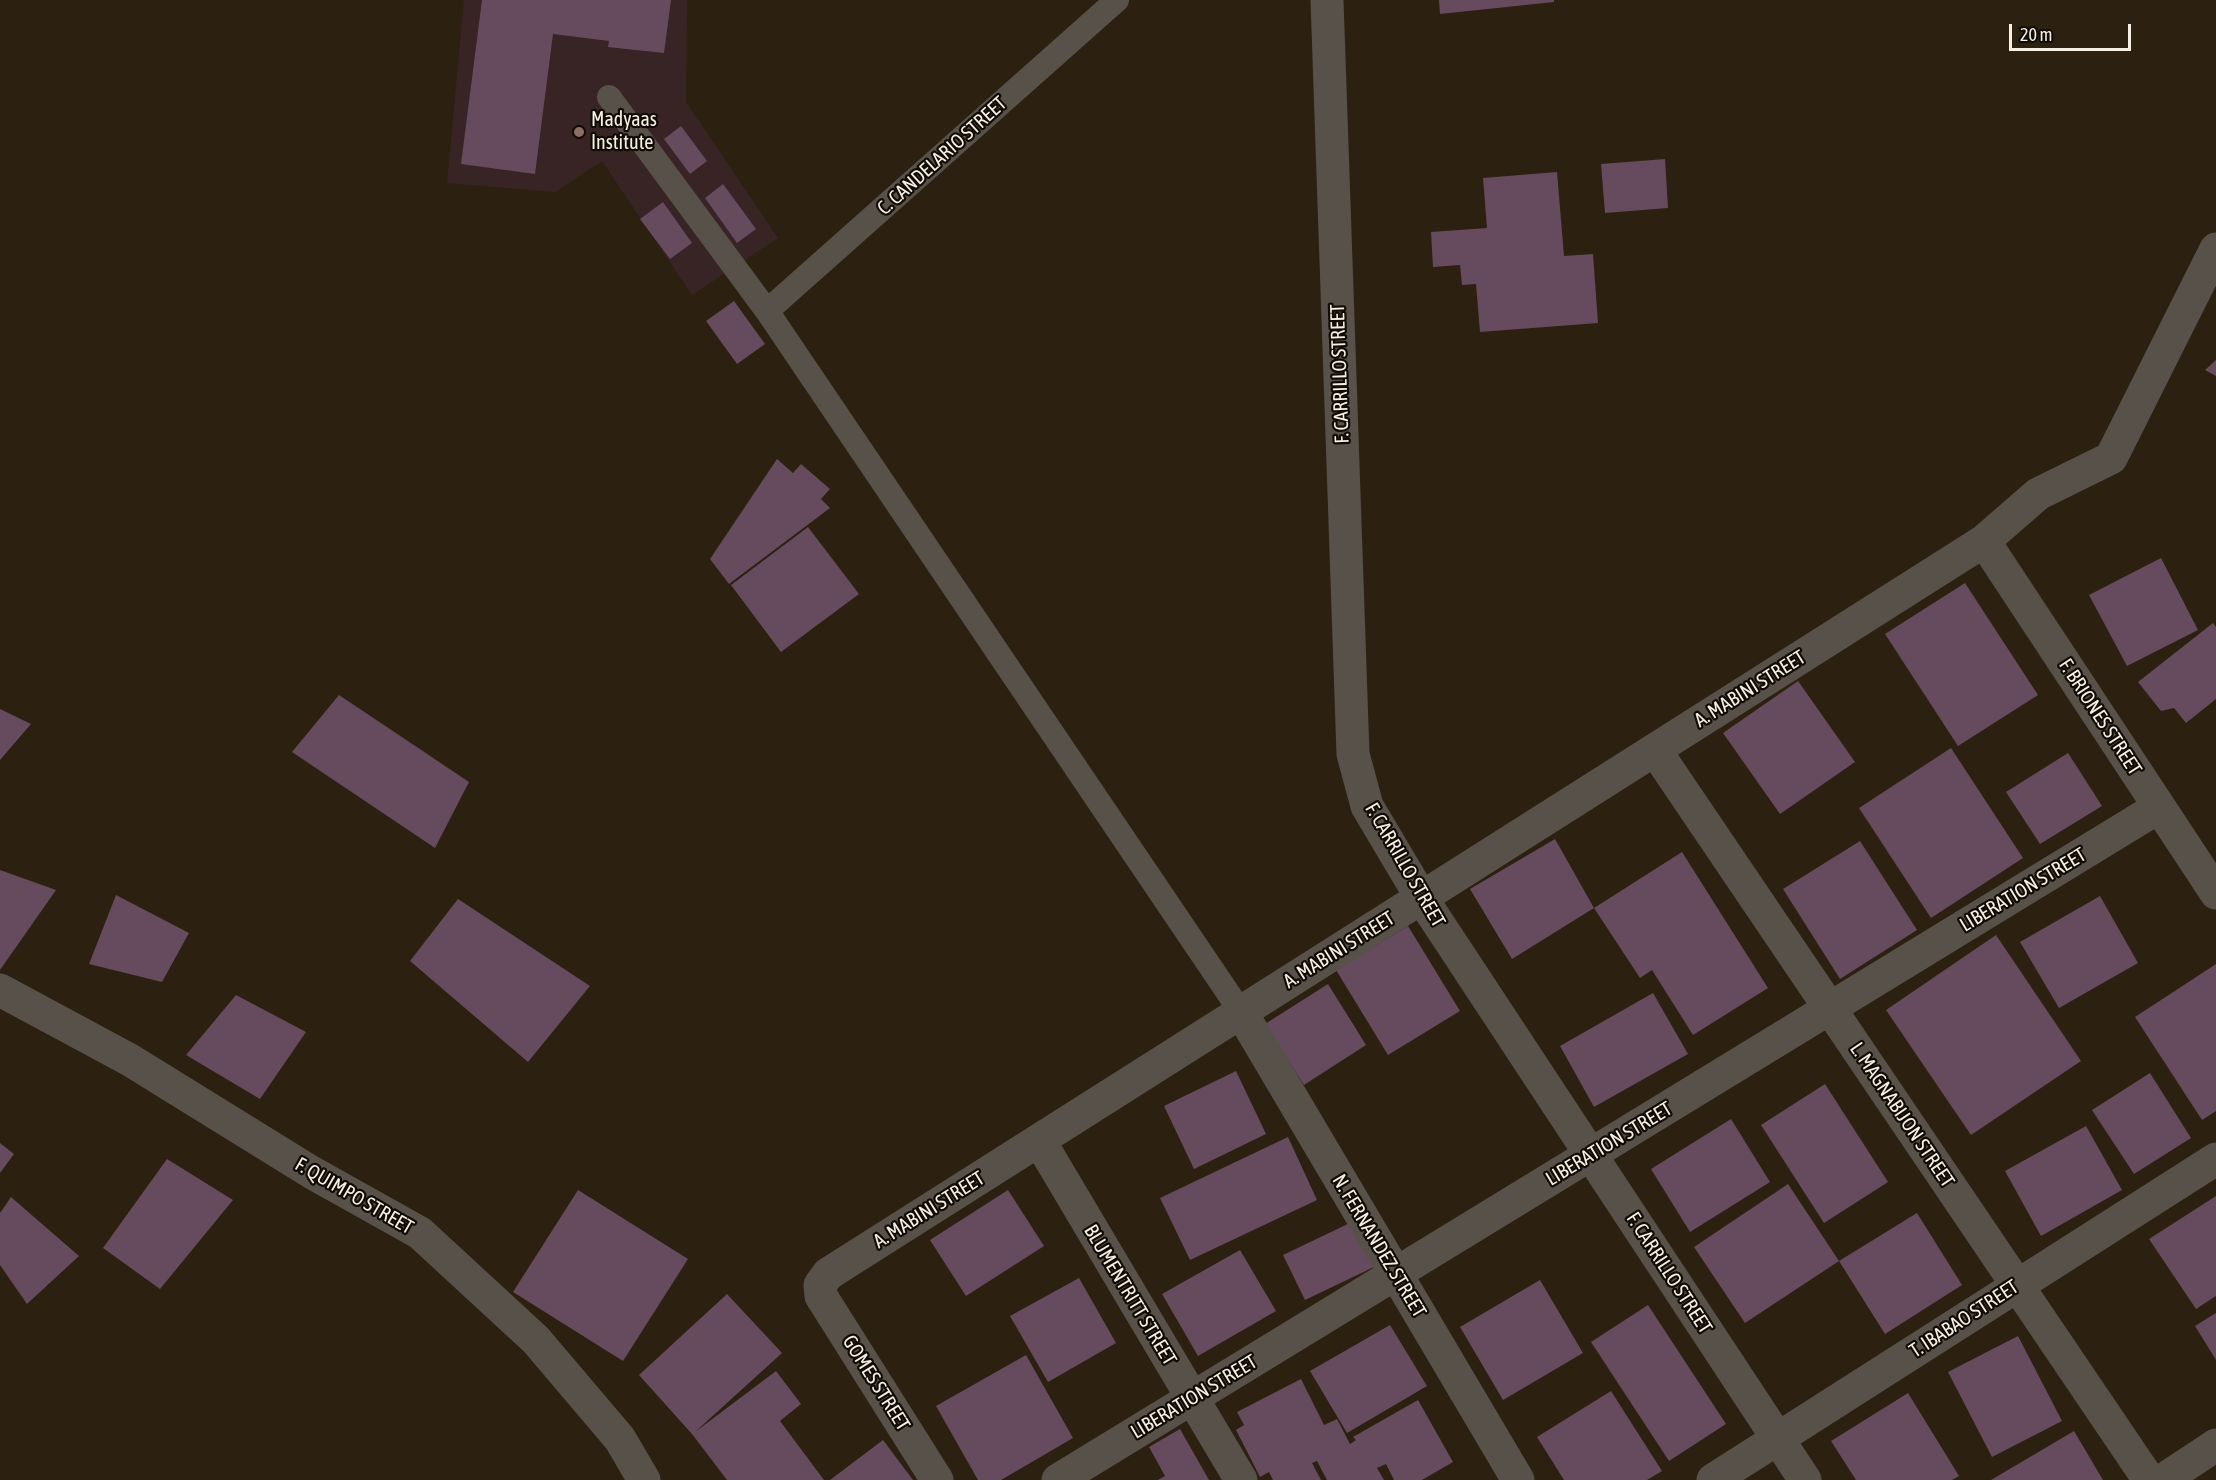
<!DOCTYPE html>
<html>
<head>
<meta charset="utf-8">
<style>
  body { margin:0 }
  #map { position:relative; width:2216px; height:1480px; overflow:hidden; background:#2c2110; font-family:"Asap Condensed",sans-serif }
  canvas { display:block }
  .scale { position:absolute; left:2009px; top:24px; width:122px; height:27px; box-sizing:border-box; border:3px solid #f6efe4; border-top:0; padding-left:8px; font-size:18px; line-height:21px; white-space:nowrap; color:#f6efe4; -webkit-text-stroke:4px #100b05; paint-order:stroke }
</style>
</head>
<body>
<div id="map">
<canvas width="2216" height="1480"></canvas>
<div class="scale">20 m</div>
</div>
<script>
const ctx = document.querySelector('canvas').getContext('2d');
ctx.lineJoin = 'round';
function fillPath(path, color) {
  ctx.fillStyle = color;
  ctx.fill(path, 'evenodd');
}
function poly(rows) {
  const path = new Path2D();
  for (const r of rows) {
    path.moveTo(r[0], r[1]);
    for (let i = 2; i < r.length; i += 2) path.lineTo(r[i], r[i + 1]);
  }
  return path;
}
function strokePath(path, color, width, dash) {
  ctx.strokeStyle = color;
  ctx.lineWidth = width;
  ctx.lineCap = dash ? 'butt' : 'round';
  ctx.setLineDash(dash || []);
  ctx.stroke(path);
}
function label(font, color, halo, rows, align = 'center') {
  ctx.font = font + ' "Asap Condensed",sans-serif';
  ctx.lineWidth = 4.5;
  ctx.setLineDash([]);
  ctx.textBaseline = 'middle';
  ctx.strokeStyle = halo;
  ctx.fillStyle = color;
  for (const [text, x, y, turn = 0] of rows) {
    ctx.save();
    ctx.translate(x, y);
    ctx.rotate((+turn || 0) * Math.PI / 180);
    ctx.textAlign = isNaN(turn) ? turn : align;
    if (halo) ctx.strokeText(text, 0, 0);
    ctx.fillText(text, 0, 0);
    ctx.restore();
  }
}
const education = poly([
  [464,0,687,0,686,102,778,238,692,295,602,161,555,192,447,183]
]);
const building = poly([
  [482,0,671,0,664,53,608,47,609,41,553,34,535,174,461,164],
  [1439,0,1554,0,1554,2,1440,14],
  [681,126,707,161,690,174,664,139],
  [1665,159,1668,208,1605,213,1601,164],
  [1557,172,1564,256,1593,254,1598,323,1480,332,1476,284,1462,285,1460,265,1433,267,1431,232,1487,228,1483,178],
  [723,184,756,229,737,243,705,198],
  [663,202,692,243,670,259,640,219],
  [734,301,765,344,737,364,706,321],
  [2216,360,2216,376,2205,370],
  [777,459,793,473,801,464,830,489,821,499,830,508,729,584,710,559],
  [808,527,859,594,781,652,731,585],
  [2161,558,2198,630,2127,666,2089,595],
  [1965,583,2038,695,1958,746,1885,634],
  [2213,623,2216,627,2216,699,2186,723,2174,708,2161,711,2138,682],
  [1798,681,1855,762,1780,814,1723,733],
  [339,695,469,782,435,848,292,752],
  [0,709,31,724,0,760],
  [1951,748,2023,858,1931,918,1859,808],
  [2068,753,2102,806,2040,844,2006,792],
  [1555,839,1594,908,1512,959,1470,889],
  [1860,841,1917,930,1840,979,1783,889],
  [1682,852,1768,988,1693,1035,1652,970,1640,978,1594,908],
  [0,870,56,890,0,970],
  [116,895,189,933,162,982,89,964],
  [2100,896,2138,963,2059,1008,2020,942],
  [458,899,590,986,528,1062,410,961],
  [1408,926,1460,1011,1388,1055,1336,970],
  [1996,935,2081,1061,1971,1135,1886,1010],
  [2216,964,2216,1111,2202,1120,2135,1017],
  [1328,984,1366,1045,1304,1085,1265,1024],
  [1653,993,1688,1054,1594,1107,1560,1046],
  [236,995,306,1032,260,1099,186,1055],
  [1236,1071,1266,1134,1194,1169,1164,1106],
  [2150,1073,2191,1138,2134,1174,2092,1110],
  [1825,1084,1888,1182,1824,1223,1761,1125],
  [1731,1119,1770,1182,1690,1232,1651,1169],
  [2086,1126,2122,1190,2041,1236,2005,1171],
  [1288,1137,1317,1200,1190,1260,1160,1198],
  [0,1143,14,1154,0,1173],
  [167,1159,233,1200,160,1289,103,1248],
  [1788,1184,1839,1261,1917,1213,1962,1285,1885,1334,1839,1261,1745,1323,1694,1247],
  [578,1190,688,1259,623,1361,513,1292],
  [1008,1190,1044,1246,966,1296,930,1240],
  [2216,1196,2216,1296,2196,1309,2149,1239],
  [11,1197,79,1256,27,1304,0,1265,0,1213],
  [1352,1222,1374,1267,1305,1300,1283,1255],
  [1240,1250,1276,1311,1198,1356,1162,1294],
  [1079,1278,1116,1343,1048,1382,1010,1316],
  [1540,1280,1583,1353,1503,1400,1460,1327],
  [727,1294,782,1353,695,1432,776,1371,801,1404,780,1421,824,1480,727,1480,692,1434,639,1375],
  [1648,1305,1726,1424,1669,1461,1591,1342],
  [2216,1313,2216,1360,2195,1326],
  [1390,1325,1427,1386,1347,1433,1310,1371],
  [2018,1336,2062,1421,1992,1457,1948,1372],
  [1026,1355,1073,1438,1001,1480,978,1480,936,1406],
  [1301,1379,1324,1425,1337,1419,1350,1444,1356,1440,1353,1437,1418,1400,1453,1462,1422,1480,1394,1480,1386,1464,1377,1468,1384,1480,1327,1480,1317,1461,1312,1463,1321,1480,1273,1480,1269,1472,1260,1477,1236,1430,1244,1425,1237,1412],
  [1611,1391,1662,1471,1647,1480,1564,1480,1537,1437],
  [1908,1393,1959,1476,1952,1480,1856,1480,1831,1441],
  [1180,1429,1209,1480,1158,1480,1165,1476,1149,1447],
  [2074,1431,2103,1480,1991,1480],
  [883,1440,913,1480,830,1480]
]);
const service = poly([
  [609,97,767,311,1241,1012],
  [767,311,1117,0]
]);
const minor = poly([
  [1984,541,2216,893],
  [1655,750,2149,1480],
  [0,990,130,1060,311,1172,420,1233,536,1340,620,1439,644,1480],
  [1241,1012,1518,1480],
  [1039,1140,1241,1480],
  [937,1480,821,1296,820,1285,828,1274,1984,541,2038,494,2111,458,2216,249],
  [1058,1480,2159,807],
  [1713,1480,2216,1159],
  [2163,1480,2216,1445]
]);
const tertiary = poly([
  [1327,0,1353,754,1367,806,1421,897,1805,1480]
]);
const markers = [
  [579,132,6,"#8d6e63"]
];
const poiNames = [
  ["Madyaas",591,120],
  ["Institute",591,143]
];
const streetNames = [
  ["C. CANDELARIO STREET",942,156,-42],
  ["F. CARRILLO STREET",1340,374,-92],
  ["A. MABINI STREET",1750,689,-32],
  ["F. BRIONES STREET",2100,717,57],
  ["F. CARRILLO STREET",1405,865,60],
  ["LIBERATION STREET",2023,890,-31],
  ["A. MABINI STREET",1339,950,-32],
  ["L. MAGNABIJON STREET",1902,1115,56],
  ["LIBERATION STREET",1609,1144,-31],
  ["F. QUIMPO STREET",354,1196,30],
  ["A. MABINI STREET",929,1210,-32],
  ["N. FERNANDEZ STREET",1379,1246,59],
  ["F. CARRILLO STREET",1669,1273,57],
  ["BLUMENTRITT STREET",1130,1295,59],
  ["T. IBABAO STREET",1964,1319,-33],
  ["GOMES STREET",876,1383,58],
  ["LIBERATION STREET",1194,1397,-31]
];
fillPath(education, '#382425');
fillPath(building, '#664a5d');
strokePath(service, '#58514a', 24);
strokePath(minor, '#58514a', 33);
strokePath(tertiary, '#58514a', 33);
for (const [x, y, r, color] of markers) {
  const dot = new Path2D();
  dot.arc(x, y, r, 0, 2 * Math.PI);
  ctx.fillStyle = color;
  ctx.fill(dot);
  strokePath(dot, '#100b05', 2);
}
label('20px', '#f6efe4', '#100b05', poiNames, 'left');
label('20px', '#f6efe4', '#100b05', streetNames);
</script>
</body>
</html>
